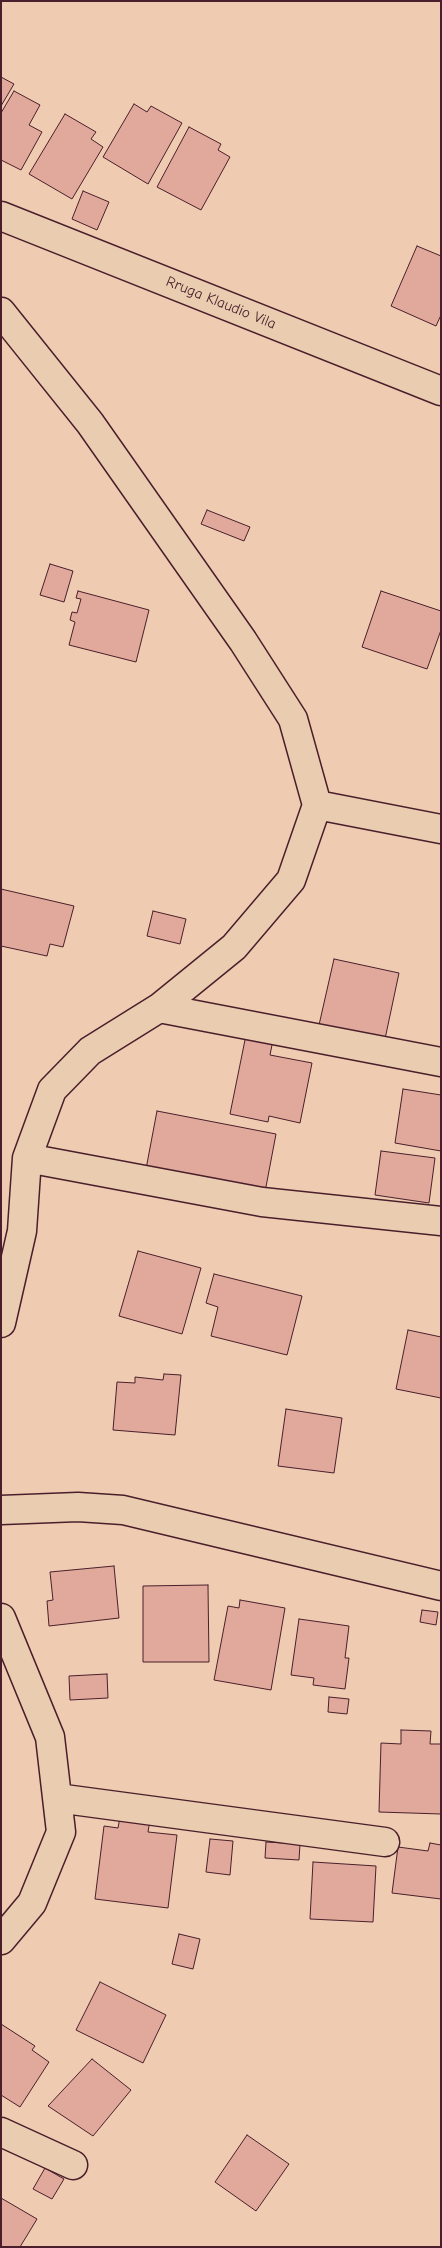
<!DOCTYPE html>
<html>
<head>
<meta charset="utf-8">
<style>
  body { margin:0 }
  #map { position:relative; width:442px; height:2248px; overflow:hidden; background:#eecbb1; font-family:"Comic Neue",sans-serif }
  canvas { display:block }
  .frame { position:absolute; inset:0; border:2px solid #4a1f2b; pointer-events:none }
</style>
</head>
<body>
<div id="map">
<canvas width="442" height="2248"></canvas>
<div class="frame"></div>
</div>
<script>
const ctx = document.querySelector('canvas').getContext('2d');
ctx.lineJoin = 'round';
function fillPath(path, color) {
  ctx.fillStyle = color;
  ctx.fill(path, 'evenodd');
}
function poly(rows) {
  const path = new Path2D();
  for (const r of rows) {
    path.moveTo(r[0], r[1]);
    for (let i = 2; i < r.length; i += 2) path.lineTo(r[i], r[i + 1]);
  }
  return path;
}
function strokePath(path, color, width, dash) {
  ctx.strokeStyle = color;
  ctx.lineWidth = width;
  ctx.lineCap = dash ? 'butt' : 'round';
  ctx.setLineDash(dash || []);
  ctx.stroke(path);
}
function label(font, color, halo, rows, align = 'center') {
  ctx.font = font + ' "Comic Neue",sans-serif';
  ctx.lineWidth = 4;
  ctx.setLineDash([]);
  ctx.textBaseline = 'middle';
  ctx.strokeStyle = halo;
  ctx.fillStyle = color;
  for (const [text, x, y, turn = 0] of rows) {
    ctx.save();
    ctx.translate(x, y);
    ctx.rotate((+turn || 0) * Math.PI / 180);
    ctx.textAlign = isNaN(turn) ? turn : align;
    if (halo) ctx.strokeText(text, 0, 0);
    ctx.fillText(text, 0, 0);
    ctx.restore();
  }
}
const building = poly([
  [1,77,14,84,1,106,1,77],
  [14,91,40,105,29,125,42,132,21,170,1,160,1,113,14,91],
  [134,104,147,112,151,106,182,123,148,184,103,157,134,104],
  [65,114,96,132,91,139,103,147,72,199,29,174,65,114],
  [189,127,221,144,218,150,230,157,201,210,157,187,189,127],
  [83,191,109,202,97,230,72,219,83,191],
  [417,246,441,256,441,315,436,326,391,306,417,246],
  [207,510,250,527,244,541,201,524,207,510],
  [50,564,73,571,64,602,40,595,50,564],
  [78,591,149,610,136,662,69,645,75,622,70,620,72,612,77,613,81,599,76,598,78,591],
  [381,591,441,611,441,630,427,669,362,647,381,591],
  [1,889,74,906,63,947,50,944,47,956,1,946,1,889],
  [153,911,186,919,180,944,147,936,153,911],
  [334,959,399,973,385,1039,319,1025,334,959],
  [246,1035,273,1040,270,1055,312,1063,300,1123,269,1116,268,1122,230,1114,246,1035],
  [403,1089,441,1095,441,1151,395,1143,403,1089],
  [157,1111,276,1134,265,1192,146,1169,157,1111],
  [381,1151,435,1158,429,1203,375,1195,381,1151],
  [138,1251,201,1268,182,1334,119,1316,138,1251],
  [214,1274,302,1296,287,1355,211,1336,218,1307,206,1303,214,1274],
  [408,1330,441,1337,441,1398,396,1389,408,1330],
  [164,1374,181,1375,175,1435,113,1430,117,1382,135,1383,135,1377,163,1380,164,1374],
  [286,1409,342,1418,334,1473,278,1466,286,1409],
  [114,1566,119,1618,49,1626,47,1601,53,1600,50,1572,114,1566],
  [208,1585,209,1662,143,1662,143,1586,208,1585],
  [240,1600,285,1608,271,1690,214,1680,228,1606,239,1608,240,1600],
  [422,1610,438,1612,436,1625,420,1622,422,1610],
  [299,1619,349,1626,345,1658,349,1658,345,1689,313,1685,314,1678,291,1675,299,1619],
  [107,1674,108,1698,70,1700,69,1676,107,1674],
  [329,1697,349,1699,347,1714,328,1712,329,1697],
  [401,1730,431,1731,430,1744,441,1744,441,1814,379,1812,381,1743,401,1744,401,1730],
  [120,1817,150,1820,148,1832,177,1835,168,1908,95,1899,104,1826,118,1828,120,1817],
  [210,1839,233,1841,230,1875,206,1872,210,1839],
  [266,1842,300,1844,299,1860,265,1858,266,1842],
  [430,1843,441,1845,441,1899,392,1893,398,1847,428,1851,430,1843],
  [313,1862,376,1866,373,1922,310,1919,313,1862],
  [179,1934,200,1939,193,1969,172,1964,179,1934],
  [100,1982,166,2015,143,2063,76,2030,100,1982],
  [1,2024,35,2046,32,2050,49,2062,20,2107,1,2095,1,2024],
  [92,2059,131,2090,93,2136,48,2106,92,2059],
  [247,2135,289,2164,256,2211,215,2182,247,2135],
  [45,2168,64,2179,52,2199,33,2189,45,2168],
  [1,2198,37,2219,20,2247,1,2247,1,2198]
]);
const minor = poly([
  [1,216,441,391],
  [1,312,90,423,243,641,293,719,317,805,291,880,234,947,159,1008,90,1051,52,1090,27,1158,22,1231,1,1323],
  [317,805,441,829],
  [159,1008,441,1062],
  [27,1158,262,1202,441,1221],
  [1,1510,78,1507,123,1510,441,1586],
  [1,1618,50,1737,61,1832,32,1903,1,1940],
  [57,1798,385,1842],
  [1,2132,73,2165]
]);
const streetNames = [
  ["Rruga Klaudio Vila",221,303,22]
];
fillPath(building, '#e0a99b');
strokePath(building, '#4a1f2b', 1);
strokePath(minor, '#4a1f2b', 31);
strokePath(minor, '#eacdb1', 28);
label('15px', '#4a1f2b', '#eacdb1', streetNames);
</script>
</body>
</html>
